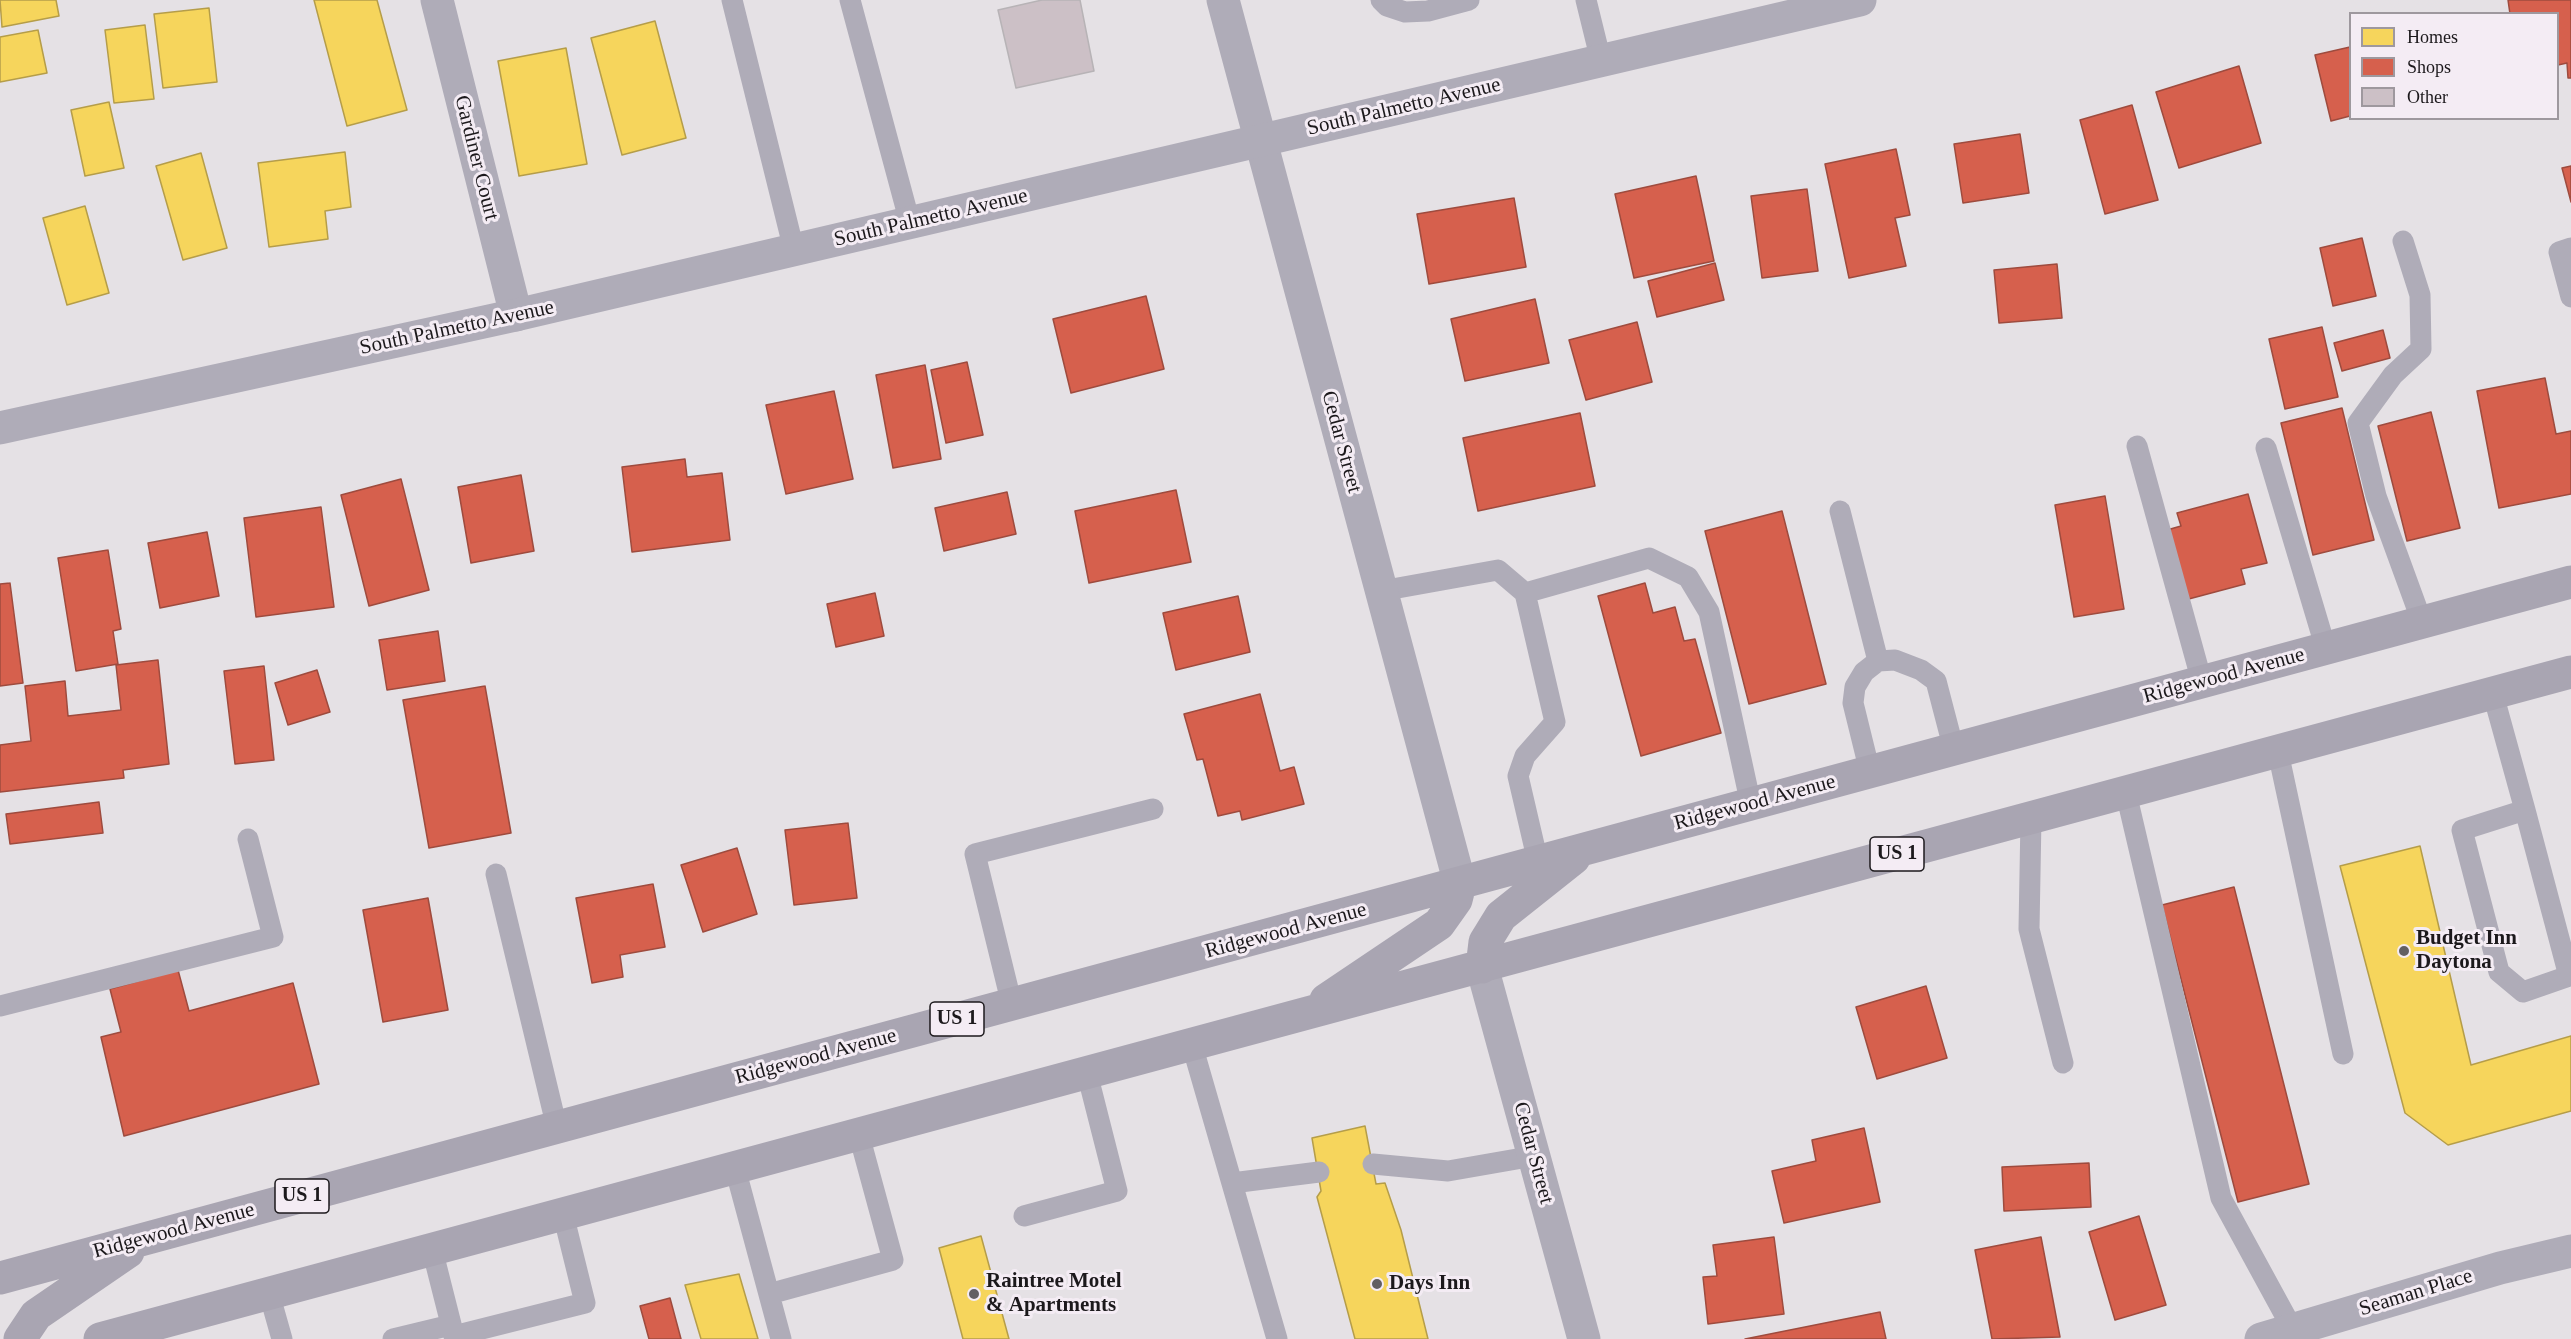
<!DOCTYPE html>
<html>
<head>
<meta charset="utf-8">
<style>
  body { margin:0 }
  #map { position:relative; width:2571px; height:1339px; overflow:hidden; background:#e5e1e5; font-family:"Times New Roman",serif }
  canvas { display:block }
  .legend { position:absolute; left:2349px; top:12px; width:210px; height:108px; box-sizing:border-box; background:#f4ecf4; border:2px solid #9e989e; margin:0; padding:8px 10px; list-style:none; font-size:18px; color:#1c191c }
  .legend li { display:flex; align-items:center; gap:12px; height:30px }
  .legend b { width:30px; border:2px solid #9e989e }
</style>
</head>
<body>
<div id="map">
<canvas width="2571" height="1339"></canvas>
<ul class="legend">
<li><b style="height:16px;background:#f6d55c"></b>Homes</li>
<li><b style="height:16px;background:#d6604d"></b>Shops</li>
<li><b style="height:16px;background:#ccc0c6"></b>Other</li>
</ul>
</div>
<script>
const ctx = document.querySelector('canvas').getContext('2d');
ctx.lineJoin = 'round';
function fillPath(path, color) {
  ctx.fillStyle = color;
  ctx.fill(path, 'evenodd');
}
function poly(rows) {
  const path = new Path2D();
  for (const r of rows) {
    path.moveTo(r[0], r[1]);
    for (let i = 2; i < r.length; i += 2) path.lineTo(r[i], r[i + 1]);
  }
  return path;
}
function strokePath(path, color, width, dash) {
  ctx.strokeStyle = color;
  ctx.lineWidth = width;
  ctx.lineCap = dash ? 'butt' : 'round';
  ctx.setLineDash(dash || []);
  ctx.stroke(path);
}
function label(font, color, halo, rows, align = 'center') {
  ctx.font = font + ' "Times New Roman",serif';
  ctx.lineWidth = 6;
  ctx.setLineDash([]);
  ctx.textBaseline = 'middle';
  ctx.strokeStyle = halo;
  ctx.fillStyle = color;
  for (const [text, x, y, turn = 0] of rows) {
    ctx.save();
    ctx.translate(x, y);
    ctx.rotate((+turn || 0) * Math.PI / 180);
    ctx.textAlign = isNaN(turn) ? turn : align;
    if (halo) ctx.strokeText(text, 0, 0);
    ctx.fillText(text, 0, 0);
    ctx.restore();
  }
}
const homes = poly([
  [0,0,56,0,59,16,2,27,0,0],
  [314,0,377,0,407,110,347,126,314,0],
  [209,8,217,82,163,88,154,14,209,8],
  [655,21,686,138,622,155,591,38,655,21],
  [145,25,154,99,114,103,105,30,145,25],
  [38,30,47,73,0,82,0,37,38,30],
  [566,48,587,164,519,176,498,61,566,48],
  [109,102,124,168,85,176,71,110,109,102],
  [345,152,351,207,325,211,328,239,269,247,258,163,345,152],
  [201,153,227,248,183,260,156,166,201,153],
  [85,206,109,293,67,305,43,218,85,206],
  [2420,846,2471,1065,2571,1036,2571,1111,2448,1145,2405,1113,2340,866,2420,846],
  [1365,1126,1376,1184,1385,1183,1401,1230,1428,1339,1355,1339,1317,1197,1321,1191,1312,1138,1365,1126],
  [981,1236,1009,1339,963,1339,939,1248,981,1236],
  [739,1274,758,1339,701,1339,685,1285,739,1274]
]);
const shops = poly([
  [2508,0,2571,0,2571,78,2568,78,2567,63,2558,65,2558,14,2510,14,2508,0],
  [2350,47,2350,116,2331,121,2315,55,2350,47],
  [2239,66,2261,143,2179,168,2156,92,2239,66],
  [2132,105,2158,200,2105,214,2080,120,2132,105],
  [2020,134,2029,193,1963,203,1954,144,2020,134],
  [1896,149,1910,215,1895,218,1906,266,1849,278,1825,164,1896,149],
  [2571,166,2571,202,2562,168,2571,166],
  [1696,176,1714,261,1634,278,1615,194,1696,176],
  [1807,189,1818,271,1762,278,1751,196,1807,189],
  [1514,198,1526,267,1429,284,1417,214,1514,198],
  [2362,238,2376,296,2333,306,2320,248,2362,238],
  [1715,263,1724,300,1657,317,1648,281,1715,263],
  [2057,264,2062,318,1999,323,1994,270,2057,264],
  [1146,296,1164,369,1071,393,1053,319,1146,296],
  [1535,299,1549,363,1465,381,1451,319,1535,299],
  [1637,322,1652,382,1586,400,1569,340,1637,322],
  [2322,327,2338,397,2285,409,2269,339,2322,327],
  [2383,330,2390,358,2342,371,2334,343,2383,330],
  [967,362,983,435,946,443,931,370,967,362],
  [925,365,941,459,893,468,876,375,925,365],
  [2545,378,2556,434,2571,431,2571,494,2499,508,2477,391,2545,378],
  [834,391,853,479,786,494,766,405,834,391],
  [2342,408,2374,540,2313,555,2281,423,2342,408],
  [2431,412,2460,528,2407,541,2378,426,2431,412],
  [1580,413,1595,486,1478,511,1463,438,1580,413],
  [685,459,687,477,722,473,730,540,632,552,622,467,685,459],
  [521,475,534,551,471,563,458,487,521,475],
  [401,479,429,590,369,606,341,495,401,479],
  [1176,490,1191,562,1089,583,1075,511,1176,490],
  [1007,492,1016,534,944,551,935,508,1007,492],
  [2248,494,2267,563,2241,569,2245,584,2185,600,2167,530,2181,526,2177,513,2248,494],
  [2105,496,2124,609,2074,617,2055,505,2105,496],
  [321,507,334,607,256,617,244,518,321,507],
  [1782,511,1826,684,1749,704,1705,531,1782,511],
  [207,532,219,596,160,608,148,543,207,532],
  [108,550,121,629,113,631,118,664,76,671,58,558,108,550],
  [10,583,23,683,0,686,0,584,10,583],
  [1645,583,1653,613,1675,607,1684,641,1695,639,1721,733,1641,756,1598,596,1645,583],
  [875,593,884,636,836,647,827,604,875,593],
  [1238,596,1250,652,1176,670,1163,613,1238,596],
  [438,631,445,681,387,690,379,640,438,631],
  [158,660,169,764,123,770,124,778,0,792,0,745,31,741,25,686,65,681,68,716,121,710,116,665,158,660],
  [264,666,274,760,235,764,224,671,264,666],
  [317,670,330,712,288,725,275,683,317,670],
  [485,686,511,833,429,848,403,700,485,686],
  [1260,694,1280,771,1294,767,1304,804,1242,820,1240,811,1218,816,1203,759,1197,760,1184,714,1260,694],
  [99,802,103,833,10,844,6,814,99,802],
  [848,823,857,898,794,905,785,830,848,823],
  [737,848,757,914,703,932,681,865,737,848],
  [653,884,665,947,620,955,623,977,592,983,576,898,653,884],
  [2234,887,2309,1184,2238,1202,2162,905,2234,887],
  [428,898,448,1010,383,1022,363,910,428,898],
  [178,970,189,1011,293,983,319,1084,124,1136,101,1037,121,1032,110,989,178,970],
  [1926,986,1947,1058,1877,1079,1856,1007,1926,986],
  [1864,1128,1880,1202,1784,1223,1772,1171,1816,1161,1812,1140,1864,1128],
  [2089,1163,2091,1207,2004,1211,2002,1167,2089,1163],
  [2139,1216,2166,1305,2115,1320,2089,1232,2139,1216],
  [1774,1237,1784,1314,1708,1324,1703,1277,1717,1276,1713,1245,1774,1237],
  [2041,1237,2060,1337,1992,1339,1975,1250,2041,1237],
  [670,1298,681,1339,649,1339,640,1306,670,1298],
  [1880,1312,1886,1339,1745,1339,1880,1312]
]);
const building = poly([
  [1042,0,1080,0,1094,71,1016,88,998,10,1042,0]
]);
const service = poly([
  [732,0,794,250],
  [850,0,910,223],
  [1381,0,1387,6,1405,12,1428,11,1469,0],
  [1586,0,1601,61],
  [2403,241,2420,295,2421,349,2393,375,2358,423,2376,496,2422,622],
  [2571,248,2559,252,2571,297],
  [2137,446,2202,682],
  [2266,448,2326,649],
  [1840,511,1878,661,1895,660,1921,670,1936,681,1954,750],
  [1381,591,1498,570,1525,593],
  [2493,694,2525,810,2569,976,2523,992,2499,972,2462,830,2525,810],
  [2278,752,2343,1054],
  [1870,772,1853,703,1855,687,1864,672,1878,661],
  [2126,793,2221,1198,2293,1330],
  [2031,818,2029,929,2063,1063],
  [1538,862,1518,776,1525,756,1555,722,1525,593,1649,558,1688,577,1709,612,1751,805],
  [496,874,557,1128],
  [1012,1005,975,854,1153,809],
  [0,1006,273,937,248,839],
  [1192,1045,1277,1339],
  [1373,1164,1448,1171,1534,1156],
  [735,1168,781,1339],
  [1232,1183,1319,1172],
  [1024,1216,1117,1191,1087,1073],
  [432,1249,454,1336,585,1303,563,1214],
  [269,1293,282,1339],
  [769,1294,893,1260,859,1135],
  [393,1339,451,1325]
]);
const minor = poly([
  [437,0,516,315],
  [1223,0,1460,884],
  [1482,967,1584,1339],
  [2261,1339,2500,1268,2571,1251]
]);
const tertiary = poly([
  [0,428,516,315,1860,0]
]);
const primary = poly([
  [1482,967,1485,942,1501,916,1574,858],
  [1326,1000,1439,924,1456,900,1460,884],
  [0,1278,2571,582],
  [20,1339,36,1315,128,1252],
  [100,1339,2571,672]
]);
const markers = [
  [2404,951,6,"#625f62"],
  [1377,1284,6,"#625f62"],
  [974,1294,6,"#625f62"]
];
const shields = [
  [1897,854,54],
  [957,1019,54],
  [302,1196,54]
];
const shieldNames = [
  ["US 1",1897,854],
  ["US 1",957,1019],
  ["US 1",302,1196]
];
const streetNames = [
  ["South Palmetto Avenue",1404,107,-13],
  ["Gardiner Court",476,158,76],
  ["South Palmetto Avenue",931,218,-13],
  ["South Palmetto Avenue",457,328,-12],
  ["Cedar Street",1341,442,75],
  ["Ridgewood Avenue",2224,676,-15],
  ["Ridgewood Avenue",1755,803,-15],
  ["Ridgewood Avenue",1286,931,-15],
  ["Ridgewood Avenue",816,1057,-15],
  ["Cedar Street",1533,1153,75],
  ["Ridgewood Avenue",174,1231,-15],
  ["Seaman Place",2416,1293,-17]
];
const poiNames = [
  ["Budget Inn",2416,939],
  ["Daytona",2416,963],
  ["Raintree Motel",986,1282],
  ["& Apartments",986,1306],
  ["Days Inn",1389,1284]
];
fillPath(homes, '#f6d55c');
strokePath(homes, '#b59d49', 1.5);
fillPath(shops, '#d6604d');
strokePath(shops, '#9e4b3e', 1.5);
fillPath(building, '#ccc0c6');
strokePath(building, '#b7b3b6', 1.5);
strokePath(service, '#afacb8', 21);
strokePath(minor, '#afacb8', 33);
strokePath(tertiary, '#afacb8', 33);
strokePath(primary, '#a9a5b2', 33);
for (const [x, y, r, color] of markers) {
  const dot = new Path2D();
  dot.arc(x, y, r, 0, 2 * Math.PI);
  ctx.fillStyle = color;
  ctx.fill(dot);
  strokePath(dot, '#f4ecf4', 2);
}
for (const [x, y, w] of shields) {
  const box = new Path2D();
  box.roundRect(x - w / 2, y - 17, w, 34, 4.5);
  ctx.fillStyle = '#f4ecf4';
  ctx.fill(box);
  strokePath(box, '#1c191c', 1.5);
}
label('bold 20px', '#1c191c', null, shieldNames);
label('21px', '#1c191c', '#f4ecf4', streetNames);
label('bold 21px', '#1c191c', '#f4ecf4', poiNames, 'left');
</script>
</body>
</html>
